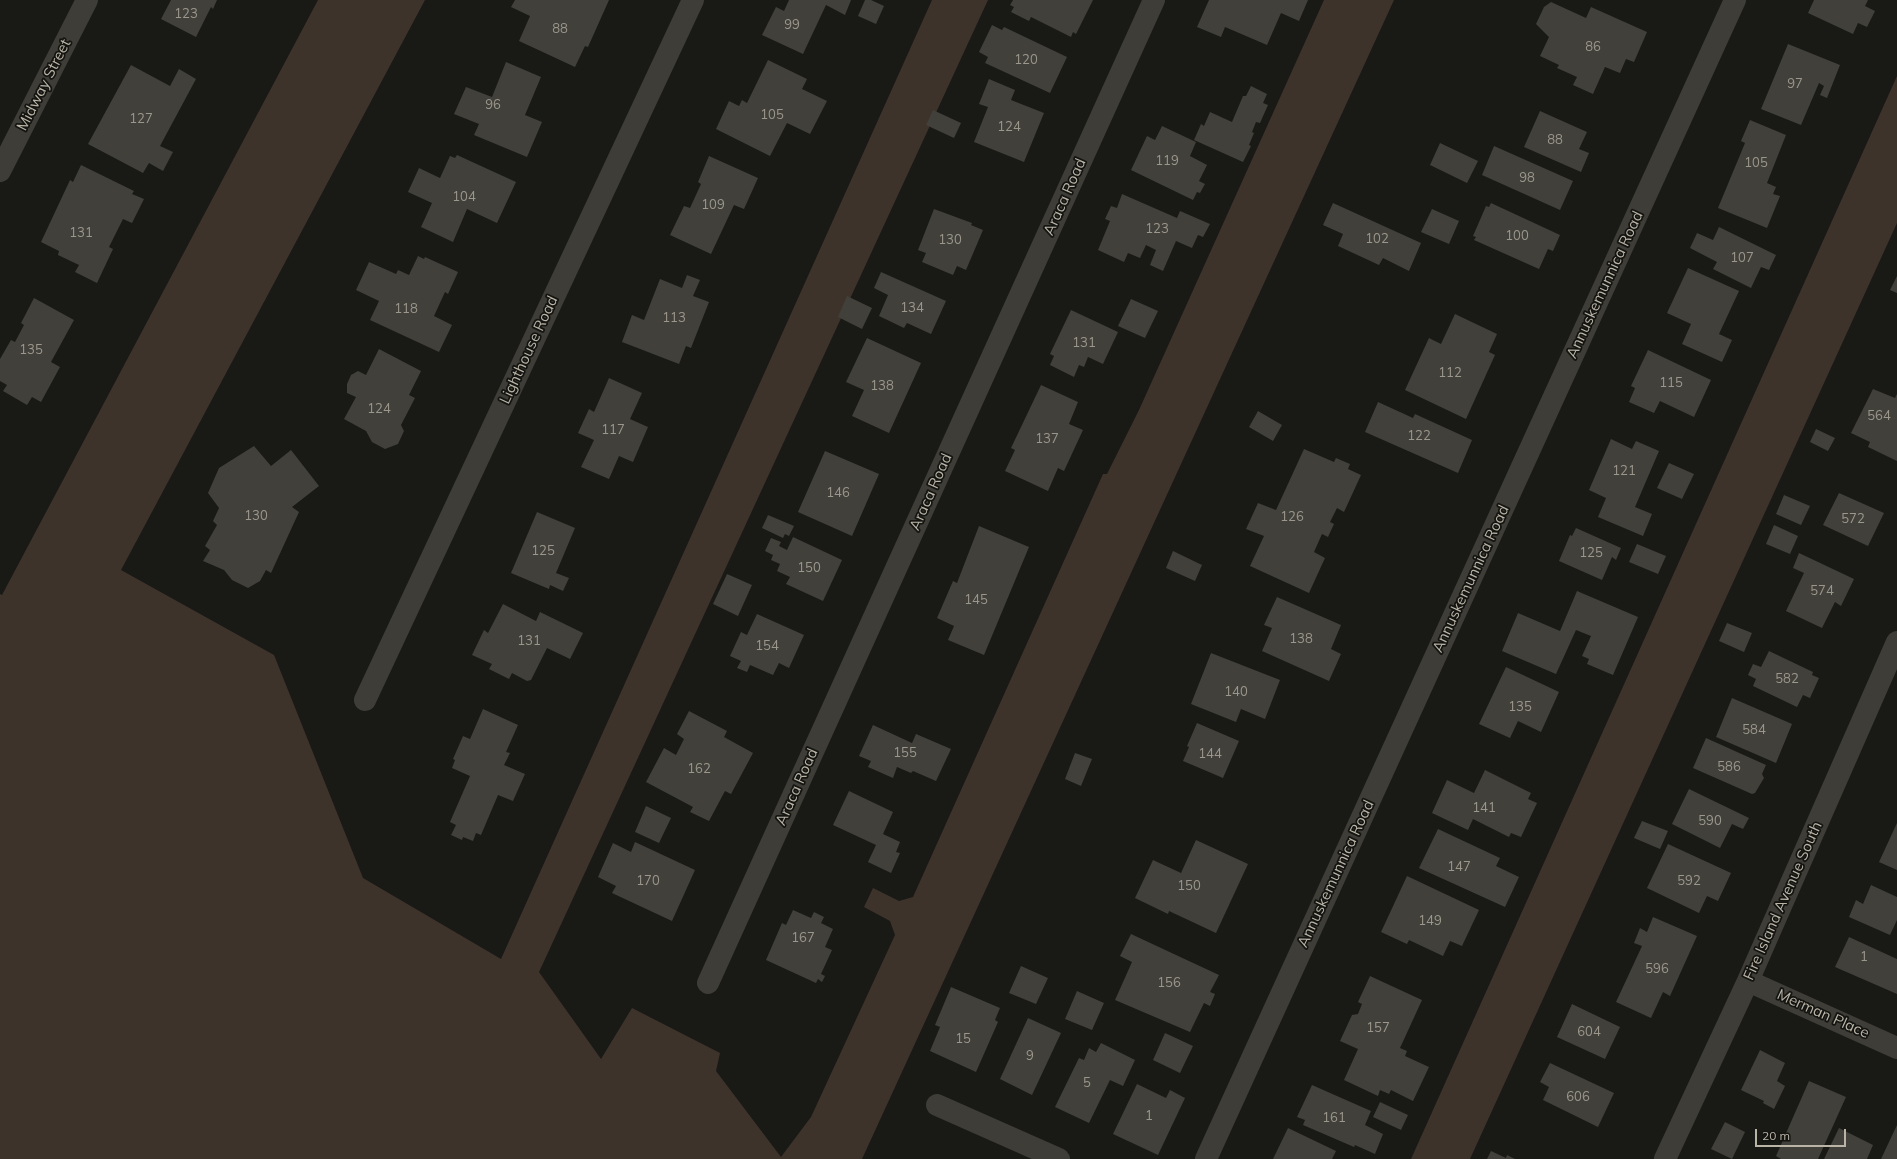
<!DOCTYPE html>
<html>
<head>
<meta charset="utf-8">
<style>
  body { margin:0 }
  #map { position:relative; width:1897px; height:1159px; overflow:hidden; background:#191916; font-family:Mulish,sans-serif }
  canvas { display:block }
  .scale { position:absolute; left:1755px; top:1129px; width:91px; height:18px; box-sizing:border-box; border:2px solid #bab4a7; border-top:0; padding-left:5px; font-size:12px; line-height:14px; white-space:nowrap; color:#bab4a7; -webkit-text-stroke:3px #141411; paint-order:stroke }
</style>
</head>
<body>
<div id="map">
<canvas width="1897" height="1159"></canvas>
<div class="scale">20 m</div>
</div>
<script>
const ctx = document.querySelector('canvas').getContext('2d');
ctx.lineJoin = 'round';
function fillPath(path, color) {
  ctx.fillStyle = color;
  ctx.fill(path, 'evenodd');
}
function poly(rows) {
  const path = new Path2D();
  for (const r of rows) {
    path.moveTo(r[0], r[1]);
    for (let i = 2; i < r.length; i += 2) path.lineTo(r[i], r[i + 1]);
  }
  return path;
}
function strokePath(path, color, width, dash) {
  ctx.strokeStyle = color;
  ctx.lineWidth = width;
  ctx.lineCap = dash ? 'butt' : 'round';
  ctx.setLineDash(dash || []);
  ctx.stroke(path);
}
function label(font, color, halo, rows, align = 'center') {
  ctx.font = font + ' Mulish,sans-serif';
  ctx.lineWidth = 3.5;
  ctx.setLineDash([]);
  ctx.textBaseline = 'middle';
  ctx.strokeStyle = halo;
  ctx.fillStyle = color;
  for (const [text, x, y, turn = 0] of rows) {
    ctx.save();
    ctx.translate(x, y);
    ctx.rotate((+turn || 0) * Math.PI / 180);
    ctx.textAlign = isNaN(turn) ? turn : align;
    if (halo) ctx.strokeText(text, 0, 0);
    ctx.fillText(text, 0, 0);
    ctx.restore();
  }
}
const water = poly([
  [318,0,425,0,121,570,274,655,363,878,501,959,932,0,988,0,539,972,601,1059,632,1008,720,1053,716,1071,781,1157,811,1117,895,935,890,921,864,907,873,888,899,901,913,897,1103,474,1107,474,1139,410,1324,0,1394,0,862,1159,0,1159,0,594,2,595],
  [1897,76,1897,223,1470,1159,1411,1159]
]);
const building = poly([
  [171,0,217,0,213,9,211,7,196,37,161,19],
  [515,0,609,0,588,47,585,46,575,67,519,41,530,16,511,7],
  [789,0,851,0,845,15,826,5,803,54,762,35,776,7,784,11],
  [865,0,871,0,884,6,876,24,858,16],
  [1013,0,1093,0,1076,34,1073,32,1071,37,1031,17,1029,21,1011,12,1014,7,1010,5],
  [1209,0,1308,0,1299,21,1281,13,1267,45,1225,27,1221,37,1197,27],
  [1814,0,1868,0,1865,6,1875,11,1867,27,1858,23,1853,34,1808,13],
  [1551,2,1586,18,1591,7,1647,32,1634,62,1626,59,1620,73,1605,67,1593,94,1573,85,1577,77,1557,68,1559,65,1540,56,1549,37,1536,24,1544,7],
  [992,25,1002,30,1004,27,1067,57,1050,93,985,63,988,57,979,52],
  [1788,44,1840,65,1827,98,1820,95,1824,86,1819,83,1801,125,1761,109],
  [768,60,807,79,802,89,827,101,810,134,787,123,770,156,716,129,729,101,739,106,742,100,747,103],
  [506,62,541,77,525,115,542,122,527,157,474,135,479,124,454,114,466,87,492,97],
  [131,65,170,86,179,69,196,79,160,146,173,152,163,171,149,163,143,173,88,144],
  [989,79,1015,90,1011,100,1044,113,1024,162,974,142,988,107,979,104],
  [1251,86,1267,94,1263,103,1268,105,1260,123,1256,122,1252,132,1254,133,1249,145,1251,146,1243,162,1194,140,1201,124,1204,126,1210,112,1232,122,1243,96,1246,96],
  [933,110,961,123,954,138,926,125],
  [1540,111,1587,132,1579,149,1589,153,1581,172,1524,147],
  [1750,120,1786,135,1767,183,1776,187,1773,194,1780,196,1767,228,1718,208,1745,143,1741,141],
  [1162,126,1196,142,1190,156,1207,165,1199,181,1205,184,1200,193,1197,192,1193,200,1131,170,1147,136,1155,140],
  [1440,143,1478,161,1467,183,1430,165],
  [1494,146,1573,181,1560,210,1482,175],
  [457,155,516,182,497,223,467,209,453,242,421,227,432,203,408,192,419,168,440,178,450,156,455,158],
  [709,156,758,178,744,209,734,205,711,254,670,235,684,206,690,208,701,184,698,182],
  [81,165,134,191,132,194,144,199,132,223,123,219,109,247,113,249,97,283,75,272,79,265,58,255,59,251,41,242,70,180,73,182],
  [1122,194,1177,218,1180,211,1210,224,1203,237,1198,235,1192,248,1176,241,1163,271,1150,265,1156,250,1146,245,1140,258,1128,253,1124,262,1098,250,1110,221,1105,219,1111,206,1117,208],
  [1333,203,1421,243,1409,271,1383,258,1379,265,1338,246,1343,234,1323,225],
  [1491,203,1560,235,1553,251,1548,249,1539,269,1474,240,1476,237,1473,236,1486,206,1489,207],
  [934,209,972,223,971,225,983,230,966,270,957,266,953,275,922,262,926,253,918,250],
  [1432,209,1459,221,1449,244,1421,232],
  [1719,227,1776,255,1769,270,1761,267,1751,288,1713,269,1717,262,1690,248,1697,233,1713,240],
  [418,256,424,259,425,257,458,272,448,294,445,292,434,316,452,325,439,352,370,320,379,301,356,290,369,262,396,274,398,270,409,275],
  [1688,268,1739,291,1719,334,1732,340,1722,362,1682,344,1691,324,1667,313],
  [881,272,946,301,931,334,907,323,904,328,879,316,888,295,874,288],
  [687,275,700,280,693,296,709,302,691,348,686,346,679,364,622,342,632,315,644,320,660,279,682,288],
  [1897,276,1897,293,1890,290],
  [847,296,872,308,862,329,838,317],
  [34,298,74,320,51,362,60,367,41,402,32,397,27,405,3,391,7,385,0,381,0,359,11,340,15,342,24,325,21,323],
  [1131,299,1158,311,1145,338,1118,326],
  [1071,310,1118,332,1103,364,1088,357,1084,367,1079,365,1074,377,1050,365,1054,356,1050,354],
  [1455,314,1497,334,1489,352,1495,355,1466,419,1405,390,1429,338,1441,344],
  [867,338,921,363,889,433,852,416,864,390,846,382],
  [379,349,421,371,409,395,415,398,401,425,404,431,398,444,385,449,372,442,366,431,344,419,356,397,347,393,347,384,351,375,358,371,366,375],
  [1648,350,1711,380,1694,417,1660,401,1654,413,1629,402,1635,388,1631,386],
  [609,378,642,393,630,419,648,427,633,462,619,456,609,479,581,467,594,440,578,433,589,409,594,412],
  [1041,385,1078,402,1069,424,1083,430,1064,471,1058,468,1048,491,1005,471,1015,450,1011,448],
  [1873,389,1895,398,1897,394,1897,461,1868,447,1870,442,1851,433],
  [1378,402,1413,418,1415,414,1472,440,1458,473,1365,432],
  [1258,411,1282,425,1273,441,1249,427],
  [1816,429,1835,438,1828,451,1810,442],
  [1611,439,1632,449,1636,441,1659,451,1635,507,1652,514,1643,536,1598,517,1606,498,1589,490],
  [254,446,271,466,291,450,319,486,292,507,299,512,271,573,266,570,260,581,248,588,232,580,224,570,203,561,210,550,205,546,217,525,213,521,219,508,208,493,219,468],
  [1304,449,1334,462,1336,458,1350,464,1348,469,1361,475,1344,512,1337,508,1330,522,1334,524,1328,537,1322,534,1314,552,1325,558,1309,593,1250,566,1264,536,1246,529,1258,503,1276,510],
  [825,451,879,474,852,536,798,512],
  [1669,463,1694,474,1682,499,1657,488],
  [1839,493,1884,513,1868,546,1823,525],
  [1784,495,1810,506,1801,525,1776,514],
  [537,512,575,528,556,573,569,578,563,591,550,585,549,589,511,573],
  [768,515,794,526,789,536,785,534,783,538,762,528],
  [1774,525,1798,536,1790,554,1766,544],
  [979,526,1029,547,984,655,948,640,954,626,937,618,953,581,957,583],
  [1576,528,1621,548,1616,560,1612,557,1602,580,1559,561,1570,535,1572,536],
  [793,537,842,560,823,601,786,584,790,577,777,571,780,564,771,560,773,555,765,551,771,538,781,542,779,546,787,550],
  [1637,544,1666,556,1658,574,1629,562],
  [1173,551,1202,565,1195,581,1166,568],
  [1799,553,1854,579,1841,606,1835,602,1822,628,1786,611,1804,573,1793,568],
  [727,574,752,585,738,616,713,604],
  [1577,591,1638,617,1613,675,1587,664,1589,659,1582,656,1591,636,1576,630,1556,674,1502,651,1518,613,1560,631],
  [1277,597,1341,625,1331,649,1341,654,1329,681,1262,651,1272,628,1264,625],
  [503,604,536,621,540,612,583,633,570,659,547,648,531,680,527,681,512,673,509,679,489,669,492,664,472,655,484,630,488,633],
  [757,614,804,635,789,668,779,663,773,675,750,665,747,672,737,668,741,661,730,656,741,632,747,635],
  [1727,623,1752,633,1744,652,1719,641],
  [1769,651,1813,672,1812,675,1819,678,1810,698,1803,695,1797,707,1753,686,1756,679,1748,675,1753,664,1761,667],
  [1211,653,1280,680,1265,719,1241,709,1236,722,1191,704],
  [1506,667,1559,692,1541,732,1518,721,1510,738,1479,724],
  [1732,698,1792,724,1776,763,1716,737],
  [483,709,518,725,506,752,510,753,504,765,525,774,513,801,498,795,481,835,476,833,473,841,463,837,462,840,451,835,456,825,450,822,470,776,452,768,455,760,453,759,463,736,470,739],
  [689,711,727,731,724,737,753,753,731,794,725,791,709,821,690,812,693,807,646,782,664,748,676,755,684,739,677,734],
  [1197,723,1239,741,1223,778,1183,761,1189,747,1187,746],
  [873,725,912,743,916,734,951,749,936,781,913,771,911,773,897,767,893,778,868,767,871,761,859,756],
  [1706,738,1766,765,1762,774,1764,778,1755,793,1752,794,1693,768],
  [1075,753,1092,759,1081,786,1065,779],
  [1485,770,1531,793,1528,799,1537,803,1521,837,1511,833,1509,837,1473,819,1468,830,1432,813,1447,780,1474,793],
  [1689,789,1749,818,1743,829,1732,824,1720,848,1672,824],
  [849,791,893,812,883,834,900,842,896,852,900,853,891,873,868,862,876,845,833,825],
  [646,806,671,818,659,843,635,832],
  [1642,821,1668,831,1660,849,1634,838],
  [1897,823,1897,870,1879,862],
  [1438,829,1500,858,1496,866,1519,877,1505,907,1419,868],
  [1196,840,1248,864,1216,933,1169,911,1168,914,1135,898,1153,860,1181,873],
  [635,842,695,870,672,921,612,893,616,886,598,877,613,843,631,852],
  [1668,844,1731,873,1718,901,1707,896,1699,913,1647,888],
  [1407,876,1479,910,1462,946,1450,941,1443,956,1409,940,1407,944,1381,932],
  [1871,885,1897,897,1897,920,1890,935,1849,917,1856,900,1863,904],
  [793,910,811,918,814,912,824,917,821,923,833,929,825,947,832,950,821,974,825,976,822,982,818,979,816,983,766,960,782,923,786,925],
  [1653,917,1697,936,1670,996,1663,992,1651,1018,1616,1002,1642,946,1634,943,1640,928,1647,932],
  [1131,934,1219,975,1210,992,1215,994,1210,1006,1204,1003,1190,1032,1115,1000,1132,962,1120,956],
  [1849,937,1897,959,1897,994,1835,967],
  [1021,966,1048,978,1036,1004,1009,993],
  [1370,976,1422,1000,1400,1048,1407,1051,1405,1056,1429,1067,1413,1101,1391,1090,1389,1094,1380,1090,1378,1096,1344,1080,1358,1049,1340,1041,1352,1015,1358,1014,1362,1004,1358,1002],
  [951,987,1000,1008,995,1020,998,1022,976,1072,930,1051,940,1027,935,1025],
  [1077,991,1104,1003,1092,1030,1065,1019],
  [1572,1004,1620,1027,1605,1059,1557,1037],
  [1028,1018,1061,1033,1032,1095,1000,1079],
  [1165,1033,1193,1046,1180,1073,1153,1060],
  [1101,1043,1135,1060,1123,1086,1110,1080,1089,1123,1055,1107,1079,1058,1084,1060,1089,1048,1096,1052],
  [1760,1050,1785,1063,1777,1081,1785,1086,1774,1109,1763,1103,1764,1101,1741,1090],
  [1550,1063,1614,1093,1598,1127,1543,1100,1549,1087,1540,1082],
  [1809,1081,1846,1097,1818,1159,1781,1159,1776,1156],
  [1137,1084,1166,1098,1170,1090,1185,1098,1158,1155,1113,1134],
  [1312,1085,1371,1111,1365,1125,1383,1134,1375,1154,1355,1145,1354,1147,1303,1125,1305,1120,1297,1117],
  [1380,1102,1408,1115,1401,1130,1373,1117],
  [1725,1122,1745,1132,1732,1159,1711,1149],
  [1897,1125,1897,1159,1881,1159],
  [1288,1128,1336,1151,1332,1159,1273,1159],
  [1839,1128,1873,1145,1867,1159,1824,1159],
  [1491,1151,1506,1158,1507,1155,1515,1159,1487,1159]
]);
const minor = poly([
  [0,171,87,0],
  [365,700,693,0],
  [1748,981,1897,1048],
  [708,983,1154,0],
  [937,1105,1059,1159],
  [1206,1159,1735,0],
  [1665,1159,1748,981,1897,642]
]);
const numberNames = [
  ["123",186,14],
  ["99",792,25],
  ["88",560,29],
  ["86",1593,47],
  ["120",1026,60],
  ["97",1795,84],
  ["96",493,105],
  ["105",772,115],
  ["127",141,119],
  ["124",1009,127],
  ["88",1555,140],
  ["119",1167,161],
  ["105",1756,163],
  ["98",1527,178],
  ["104",464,197],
  ["109",713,205],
  ["123",1157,229],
  ["131",81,233],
  ["100",1517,236],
  ["102",1377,239],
  ["130",950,240],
  ["107",1742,258],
  ["134",912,308],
  ["118",406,309],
  ["113",674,318],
  ["131",1084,343],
  ["135",31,350],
  ["112",1450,373],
  ["115",1671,383],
  ["138",882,386],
  ["124",379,409],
  ["564",1879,416],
  ["117",613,430],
  ["122",1419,436],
  ["137",1047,439],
  ["121",1624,471],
  ["146",838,493],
  ["130",256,516],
  ["126",1292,517],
  ["572",1853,519],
  ["125",543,551],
  ["125",1591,553],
  ["150",809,568],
  ["574",1822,591],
  ["145",976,600],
  ["138",1301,639],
  ["131",529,641],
  ["154",767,646],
  ["582",1787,679],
  ["140",1236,692],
  ["135",1520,707],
  ["584",1754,730],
  ["155",905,753],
  ["144",1210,754],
  ["586",1729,767],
  ["162",699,769],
  ["141",1484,808],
  ["590",1710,821],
  ["147",1459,867],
  ["170",648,881],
  ["592",1689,881],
  ["150",1189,886],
  ["149",1430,921],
  ["167",803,938],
  ["1",1864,957],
  ["596",1657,969],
  ["156",1169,983],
  ["157",1378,1028],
  ["604",1589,1032],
  ["15",963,1039],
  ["9",1030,1056],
  ["5",1087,1083],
  ["606",1578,1097],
  ["1",1149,1116],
  ["161",1334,1118]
];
const streetNames = [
  ["Midway Street",44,85,-63],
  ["Araca Road",1065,197,-66],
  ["Annuskemunnica Road",1605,285,-65],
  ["Lighthouse Road",529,350,-65],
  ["Araca Road",931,492,-66],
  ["Annuskemunnica Road",1471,579,-65],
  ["Araca Road",797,787,-66],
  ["Annuskemunnica Road",1336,874,-65],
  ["Fire Island Avenue South",1783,901,-66],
  ["Merman Place",1823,1014,24]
];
fillPath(water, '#3e332b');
fillPath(building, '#41403b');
strokePath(minor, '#3e3d37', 22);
label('13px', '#9c978c', null, numberNames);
label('15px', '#bab4a7', '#141411', streetNames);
</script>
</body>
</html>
